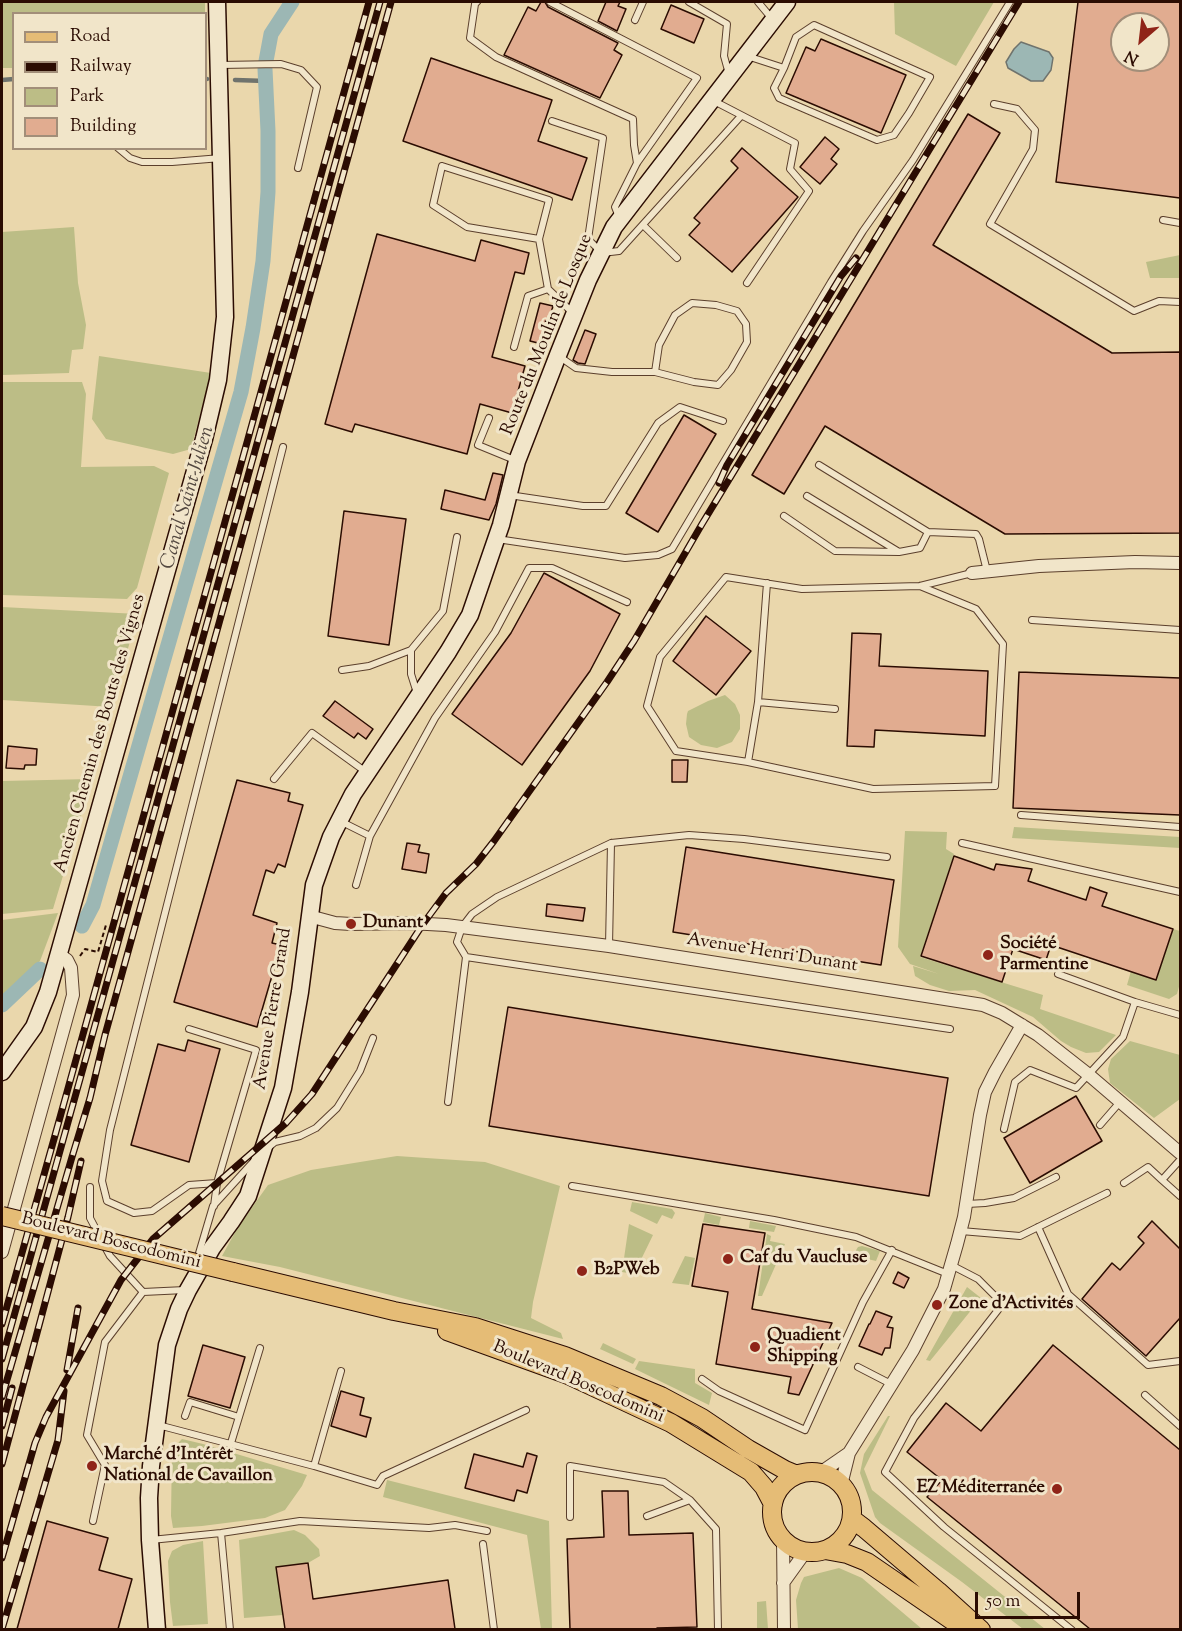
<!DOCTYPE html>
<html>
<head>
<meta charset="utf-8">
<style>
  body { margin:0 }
  #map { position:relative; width:1182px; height:1631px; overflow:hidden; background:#ead7ac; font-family:"Sorts Mill Goudy",serif }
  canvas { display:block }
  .frame { position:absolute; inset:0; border:3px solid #2b0c02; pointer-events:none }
  .legend { position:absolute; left:12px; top:12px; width:195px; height:138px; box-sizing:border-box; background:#f1e5c9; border:2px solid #a28e79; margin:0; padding:8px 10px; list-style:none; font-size:18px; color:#2b0c02 }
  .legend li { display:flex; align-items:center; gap:12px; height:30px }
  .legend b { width:30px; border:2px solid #a28e79 }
  .north { position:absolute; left:1110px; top:12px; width:60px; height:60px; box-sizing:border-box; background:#f1e5c9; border:2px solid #a28e79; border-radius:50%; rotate:208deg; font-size:16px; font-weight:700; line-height:24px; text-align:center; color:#2b0c02 }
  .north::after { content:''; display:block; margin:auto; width:21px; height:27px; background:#8f2418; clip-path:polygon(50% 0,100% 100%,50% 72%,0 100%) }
  .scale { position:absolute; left:975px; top:1592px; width:105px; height:27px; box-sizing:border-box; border:3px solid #2b0c02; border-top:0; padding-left:8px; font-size:18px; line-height:21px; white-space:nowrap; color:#2b0c02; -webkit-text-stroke:4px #f1e5c9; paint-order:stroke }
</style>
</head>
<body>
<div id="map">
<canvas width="1182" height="1631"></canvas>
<div class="frame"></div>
<ul class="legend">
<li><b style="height:8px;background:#e5bc76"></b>Road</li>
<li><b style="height:8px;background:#2b0c02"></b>Railway</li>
<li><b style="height:16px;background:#bcbd86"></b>Park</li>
<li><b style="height:16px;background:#e1ac90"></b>Building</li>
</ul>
<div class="north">N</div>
<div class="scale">50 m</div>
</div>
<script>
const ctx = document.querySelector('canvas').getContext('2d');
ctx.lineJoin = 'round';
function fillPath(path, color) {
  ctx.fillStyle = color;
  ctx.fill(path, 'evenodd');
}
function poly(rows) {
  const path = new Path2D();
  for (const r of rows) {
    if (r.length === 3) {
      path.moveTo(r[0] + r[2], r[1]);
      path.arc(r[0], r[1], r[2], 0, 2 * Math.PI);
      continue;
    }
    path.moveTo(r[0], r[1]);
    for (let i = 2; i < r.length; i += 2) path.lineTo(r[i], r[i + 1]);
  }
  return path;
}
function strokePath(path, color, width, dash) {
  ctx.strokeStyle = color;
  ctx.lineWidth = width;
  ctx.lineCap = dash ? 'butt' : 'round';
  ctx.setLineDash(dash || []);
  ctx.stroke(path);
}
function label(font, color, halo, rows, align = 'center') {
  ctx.font = font + ' "Sorts Mill Goudy",serif';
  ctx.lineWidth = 6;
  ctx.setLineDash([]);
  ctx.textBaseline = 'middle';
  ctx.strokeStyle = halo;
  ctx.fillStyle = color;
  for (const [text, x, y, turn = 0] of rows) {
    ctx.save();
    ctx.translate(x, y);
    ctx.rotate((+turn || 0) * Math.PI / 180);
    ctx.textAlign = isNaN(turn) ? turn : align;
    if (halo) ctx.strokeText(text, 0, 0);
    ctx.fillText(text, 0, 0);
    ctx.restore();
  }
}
const green = poly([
  [2,2,205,2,205,13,14,14,13,68,2,68],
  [894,2,994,2,956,66,895,34],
  [74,227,78,283,86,325,83,349,72,350,69,373,2,375,2,232],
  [1180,255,1180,278,1150,278,1146,262],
  [99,356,211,373,191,449,173,454,106,439,92,419],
  [2,382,82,382,86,394,81,467,154,466,169,473,137,588,127,599,2,595],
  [2,607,138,614,111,707,2,700],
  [725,695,735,704,740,715,740,729,732,742,717,748,701,745,689,737,686,724,687,714,688,711,708,701],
  [92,779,53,909,2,914,2,781],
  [1014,827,1180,837,1180,848,1012,838],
  [905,831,947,832,946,849,954,854,920,957,1043,995,1040,1009,1116,1035,1099,1052,1086,1053,1071,1047,1061,1041,1033,1017,975,990,949,991,930,985,915,976,913,966,939,974,910,964,898,947],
  [58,913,40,961,24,976,2,999,2,920],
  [1173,929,1180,931,1180,983,1177,994,1169,999,1127,985,1131,971,1156,979],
  [1130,1041,1180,1055,1180,1099,1154,1118,1110,1083,1108,1069,1111,1059],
  [397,1156,485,1162,560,1186,533,1302,531,1318,561,1333,563,1339,280,1267,222,1256,238,1227,268,1185,311,1170],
  [632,1202,672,1209,675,1213,672,1219,662,1215,657,1224,630,1211],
  [705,1213,721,1217,719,1225,703,1222],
  [750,1221,776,1226,774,1232,749,1228],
  [629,1224,653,1235,634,1274,622,1272],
  [767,1234,771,1236,770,1241,785,1244,762,1296,758,1296],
  [862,1246,880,1251,876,1261,863,1258,855,1252,858,1247],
  [685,1256,695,1258,689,1285,672,1283],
  [967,1287,981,1298,930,1361,926,1360],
  [603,1343,634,1358,636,1359,633,1364,600,1349],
  [639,1361,695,1369,695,1383,712,1393,709,1405,635,1369],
  [888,1416,890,1416,864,1469,872,1490,1045,1629,1023,1629,962,1582,880,1523,875,1517,860,1473,864,1454],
  [182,1439,203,1444,307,1475,302,1486,285,1510,265,1518,202,1526,173,1528,171,1516,172,1449],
  [387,1480,549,1521,552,1629,541,1629,527,1535,383,1497],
  [294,1530,305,1535,319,1549,320,1556,308,1563,276,1567,283,1615,244,1618,239,1540],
  [203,1541,208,1624,173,1626,170,1602,168,1561,172,1551,183,1545],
  [839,1568,862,1578,922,1629,798,1629,796,1600,801,1583,804,1577],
  [766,1601,768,1629,757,1629,757,1602]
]);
const water = poly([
  [1021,42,1049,52,1053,58,1051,70,1043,81,1031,81,1008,68,1006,62,1014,49,1021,42]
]);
const stream = poly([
  [206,79,207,79],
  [2,80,14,79],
  [235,80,266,81]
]);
const canal = poly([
  [266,61,271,34,292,2],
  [82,926,93,905,241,392,253,328,263,261,268,192,268,131,265,69],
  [2,1005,40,969]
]);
const building = poly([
  [541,2,545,2,548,7,618,43,614,50,622,55,600,98,504,55,528,7,536,11,541,2],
  [606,2,620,2,618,6,626,9,617,31,598,21,606,2],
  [1078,2,1180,2,1180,198,1056,182,1078,2],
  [1122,24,1158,24,1158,60,1122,60,1122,24],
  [671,5,704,19,694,43,661,29,671,5],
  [821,39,906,75,881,133,786,93,806,47,815,51,821,39],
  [431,58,552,100,538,141,587,158,572,200,403,141,431,58],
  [968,114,1000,133,933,245,1112,353,1180,352,1180,533,1005,534,825,426,784,494,752,475,968,114],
  [825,137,839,149,831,159,837,164,820,184,800,167,825,137],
  [742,148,798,197,732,272,689,235,700,223,694,218,738,168,731,161,742,148],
  [377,234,475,261,481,240,529,253,524,274,515,272,492,357,525,366,512,413,480,404,467,454,355,424,352,432,325,424,377,234],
  [540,303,553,306,542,344,530,341,540,303],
  [585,330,596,334,585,364,578,363,573,360,585,330],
  [684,415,716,434,658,532,626,513,684,415],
  [493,473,503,475,496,504,489,520,441,509,445,490,485,500,493,473],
  [344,511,406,519,389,645,328,636,344,511],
  [544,573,620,614,590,671,522,765,452,714,511,633,544,573],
  [706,616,751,651,716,695,673,661,706,616],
  [852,633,881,634,879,666,988,671,985,736,875,730,874,747,847,746,852,633],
  [1019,672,1180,678,1180,815,1013,808,1019,672],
  [335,701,373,729,366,739,358,733,354,738,323,716,335,701],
  [8,746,37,749,36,765,25,765,24,769,6,768,8,746],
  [672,760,688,760,687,782,672,782,672,760],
  [237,780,290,793,288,801,303,805,285,867,278,864,274,873,266,870,253,915,277,923,272,943,281,945,257,1027,174,1002,237,780],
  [407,843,420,845,418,852,429,854,426,873,402,869,407,843],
  [686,847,894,880,881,965,673,932,686,847],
  [954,856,994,870,996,864,1032,869,1028,881,1086,900,1090,887,1107,893,1102,906,1173,929,1156,980,1051,945,1046,960,1013,949,1002,982,921,956,954,856],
  [547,904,585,908,583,921,546,916,547,904],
  [508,1007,948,1078,929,1196,489,1126,508,1007],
  [188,1040,220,1049,189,1162,131,1145,158,1044,185,1051,188,1040],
  [1076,1096,1102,1141,1030,1183,1004,1138,1076,1096],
  [1152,1221,1180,1249,1180,1318,1146,1356,1082,1299,1112,1263,1120,1270,1144,1243,1138,1237,1152,1221],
  [703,1224,765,1233,752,1309,832,1323,799,1395,788,1393,791,1377,716,1364,728,1292,692,1286,703,1224],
  [898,1272,909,1278,904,1288,893,1283,898,1272],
  [876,1311,892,1317,887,1327,893,1328,890,1348,885,1348,882,1355,859,1346,869,1324,870,1324,876,1311],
  [203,1345,245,1357,230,1408,188,1396,203,1345],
  [1053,1345,1180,1450,1180,1629,1090,1629,927,1497,942,1480,907,1452,946,1403,981,1431,1053,1345],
  [341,1391,364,1398,360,1415,371,1418,366,1437,331,1426,341,1391],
  [527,1453,537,1456,527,1493,517,1490,514,1501,465,1488,474,1454,523,1467,527,1453],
  [602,1491,628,1491,629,1535,693,1533,697,1627,657,1628,657,1629,570,1629,567,1539,604,1537,602,1491],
  [47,1521,108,1538,99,1570,132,1579,118,1629,17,1629,47,1521],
  [308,1563,313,1599,448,1580,455,1629,285,1629,276,1567,308,1563]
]);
const path = poly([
  [80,956,85,949,98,952,106,925]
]);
const lane = poly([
  [477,2,475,4,470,38,496,57,633,119,634,145,637,163],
  [550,2,697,78,637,163,615,207,619,217],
  [689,2,727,24,724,56,729,74],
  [758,2,773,20],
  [635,20,643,2],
  [747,56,784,68,796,37,814,25,930,77,909,113,894,135,877,140,779,98,774,88,784,68],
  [220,65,281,64,301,70,317,87,298,168],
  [712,100,795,143,790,169,809,191,747,283],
  [994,104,1017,109,1035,130,1033,149,990,224,1134,311,1159,301,1180,302],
  [552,121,603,138,588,239,602,253,619,251,741,116],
  [118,148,130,158,142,162,172,162,221,158],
  [1163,220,1180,223],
  [643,225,677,258],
  [539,239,467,227,433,205,442,166,549,200,539,239,548,289,574,314],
  [514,347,528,296,548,289],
  [560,357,576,368,612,372,655,372,659,345,675,315,692,303,716,305,737,311,746,324,747,342,731,370,718,385,694,382,655,372],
  [489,418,478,445,517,461],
  [819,465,928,532,976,534,979,539,987,571],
  [509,495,583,506,606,506,658,423,680,407,723,421],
  [807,496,899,552,920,548,928,532],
  [784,516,835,551,899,552],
  [497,539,625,558,658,555,672,549,831,282,863,231,913,160,1010,2],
  [767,583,758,702,748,762,676,751,647,706,660,657,726,577,802,589,920,586,972,573],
  [1032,620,1180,630],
  [342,670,369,666,411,650],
  [417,693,411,674,411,650,443,611,457,537],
  [758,702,835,709],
  [748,762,873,789,995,786,1003,644,976,609,920,586],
  [274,779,312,733,366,772],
  [1021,815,1180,827],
  [340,821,370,836,435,718,495,632,529,568,552,568,627,602],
  [611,843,497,897,472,914,462,927,457,942,466,957,950,1029],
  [962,843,1180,892],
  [356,885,370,836],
  [609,946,611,843,689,835,744,839,887,857],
  [1135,1002,1180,1015],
  [189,1029,256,1050,217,1183,214,1206],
  [448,1102,466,957],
  [1100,1125,1120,1102],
  [1004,1129,1015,1082,1030,1070,1076,1088,1123,1037,1135,1002,1058,974],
  [269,1147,275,1142,300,1136,316,1128,337,1108,360,1071,373,1038],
  [1162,1180,1180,1196],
  [217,1183,189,1185,152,1211,134,1213,107,1201,102,1181,110,1130,283,447],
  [1124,1183,1148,1167,1162,1180,1180,1160],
  [572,1186,774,1220,856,1237,948,1274],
  [90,1187,90,1218,99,1235],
  [967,1204,985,1203,1014,1198,1056,1177],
  [1038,1227,1068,1294,1148,1365,1180,1361],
  [961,1231,1020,1236,1107,1193],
  [104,1245,110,1256,143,1292],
  [197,1260,213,1206,253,1162],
  [951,1265,978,1279,998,1299,1001,1304,998,1310,914,1418,885,1472,944,1527,1072,1630],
  [858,1367,891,1384],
  [702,1379,719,1391,805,1430,863,1302,892,1250],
  [1145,1395,1180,1426],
  [185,1416,190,1402,239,1417],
  [158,1425,314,1466,341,1371],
  [231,1443,260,1348],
  [314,1466,377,1485,383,1476,526,1410],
  [647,1516,690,1500,716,1529,718,1630],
  [570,1517,570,1466,664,1482,690,1500],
  [93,1521,105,1465,87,1435,105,1342,143,1292,185,1290],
  [221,1533,230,1630],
  [151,1540,221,1533,300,1521,429,1528,455,1525,487,1531],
  [483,1544,494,1630]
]);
const street = poly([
  [972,573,1039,566,1135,562,1180,563],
  [309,916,335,923,351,924,409,923,446,925,609,946,983,1005,1002,1013,1038,1035,1089,1075,1180,1153],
  [2,1252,73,995,71,968,67,960,60,955],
  [820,1473,849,1453],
  [841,1485,849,1453,913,1350,944,1289,957,1244,964,1217,980,1115,985,1092,995,1072,1022,1025],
  [783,1539,784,1630],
  [783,1583,806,1551]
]);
const secondary = poly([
  [2,1072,34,1027,48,992,204,439,218,380,225,317,217,2],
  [157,1630,150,1540,149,1498,151,1466,167,1345,179,1309,188,1290,212,1248,231,1222,248,1196,283,1088,300,992,314,885,331,837,353,794,448,652,470,615,501,525,517,461,558,355,588,280,614,227,787,2]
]);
const primary = poly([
  [233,1272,394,1311,475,1327,565,1356,661,1396,702,1418,748,1449,785,1470,797,1475],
  [447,1331,566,1374,671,1423,751,1472,764,1487,773,1504],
  [812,1512,40],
  [852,1519,864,1528,938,1591,981,1630],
  [825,1550,847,1554,867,1562,966,1630]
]);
const rail = poly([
  [719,483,727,465,841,276,856,258],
  [2,1324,54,1139,369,2],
  [2,1359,380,2],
  [67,1370,78,1308],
  [2,1397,72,1157,90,1098,105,1035,391,2],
  [2,1426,12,1388],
  [2,1464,68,1217,81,1161],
  [2,1558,35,1443,46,1417,121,1280,153,1239,286,1123,312,1094,423,924,446,893,476,864,494,841,607,682,634,641,702,524,1019,2],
  [2,1629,58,1440,64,1391]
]);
const primaryBridge = poly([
  [2,1216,233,1272]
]);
const markers = [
  [351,924,6,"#8f2418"],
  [988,955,6,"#8f2418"],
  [728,1259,6,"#8f2418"],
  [582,1271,6,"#8f2418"],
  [937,1305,6,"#8f2418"],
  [755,1347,6,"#8f2418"],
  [92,1466,6,"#8f2418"],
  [1057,1489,6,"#8f2418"]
];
const streetNames = [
  ["Route du Moulin de Losque",548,335,-68],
  ["Ancien Chemin des Bouts des Vignes",101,734,-74],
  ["Avenue Henri Dunant",772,954,9],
  ["Avenue Pierre Grand",274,1009,-81],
  ["Boulevard Boscodomini",111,1242,14],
  ["Boulevard Boscodomini",578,1383,23]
];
const poiNames = [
  ["Dunant",363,924],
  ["Société",1000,945],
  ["Parmentine",1000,966],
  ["Caf du Vaucluse",740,1259],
  ["B2PWeb",594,1271],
  ["Zone d'Activités",949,1305],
  ["Quadient",767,1337],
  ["Shipping",767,1358],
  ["Marché d'Intérêt",104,1456],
  ["National de Cavaillon",104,1477],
  ["EZ Méditerranée",1045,1489,"right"]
];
const waterNames = [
  ["Canal Saint-Julien",189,498,-74]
];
fillPath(green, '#bcbd86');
fillPath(water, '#9cb7b4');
strokePath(water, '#6f736d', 1.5);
strokePath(stream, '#6f736d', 4.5);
strokePath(canal, '#9cb7b4', 15);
fillPath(building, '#e1ac90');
strokePath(building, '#2b0c02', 1.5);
strokePath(lane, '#5b3f2c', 8);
strokePath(street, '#5b3f2c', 14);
strokePath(secondary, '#2b0c02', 19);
strokePath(primary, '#2b0c02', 20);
strokePath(path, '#2b0c02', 2, [4.5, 3]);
strokePath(lane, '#f1e5c9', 6);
strokePath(street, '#f1e5c9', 12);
strokePath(secondary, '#f1e5c9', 16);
strokePath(primary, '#e5bc76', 18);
strokePath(rail, '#2b0c02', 7);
strokePath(rail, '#f1e5c9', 4.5, [14]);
strokePath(primaryBridge, '#2b0c02', 20, []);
strokePath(primaryBridge, '#e5bc76', 18);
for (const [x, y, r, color] of markers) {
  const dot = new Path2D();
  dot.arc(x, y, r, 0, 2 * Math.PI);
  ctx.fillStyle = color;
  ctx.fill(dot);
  strokePath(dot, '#f1e5c9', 2);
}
label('18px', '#2b0c02', '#f1e5c9', streetNames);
label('bold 18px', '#2b0c02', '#f1e5c9', poiNames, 'left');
label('italic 20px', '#534840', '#f1e5c9', waterNames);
</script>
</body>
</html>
